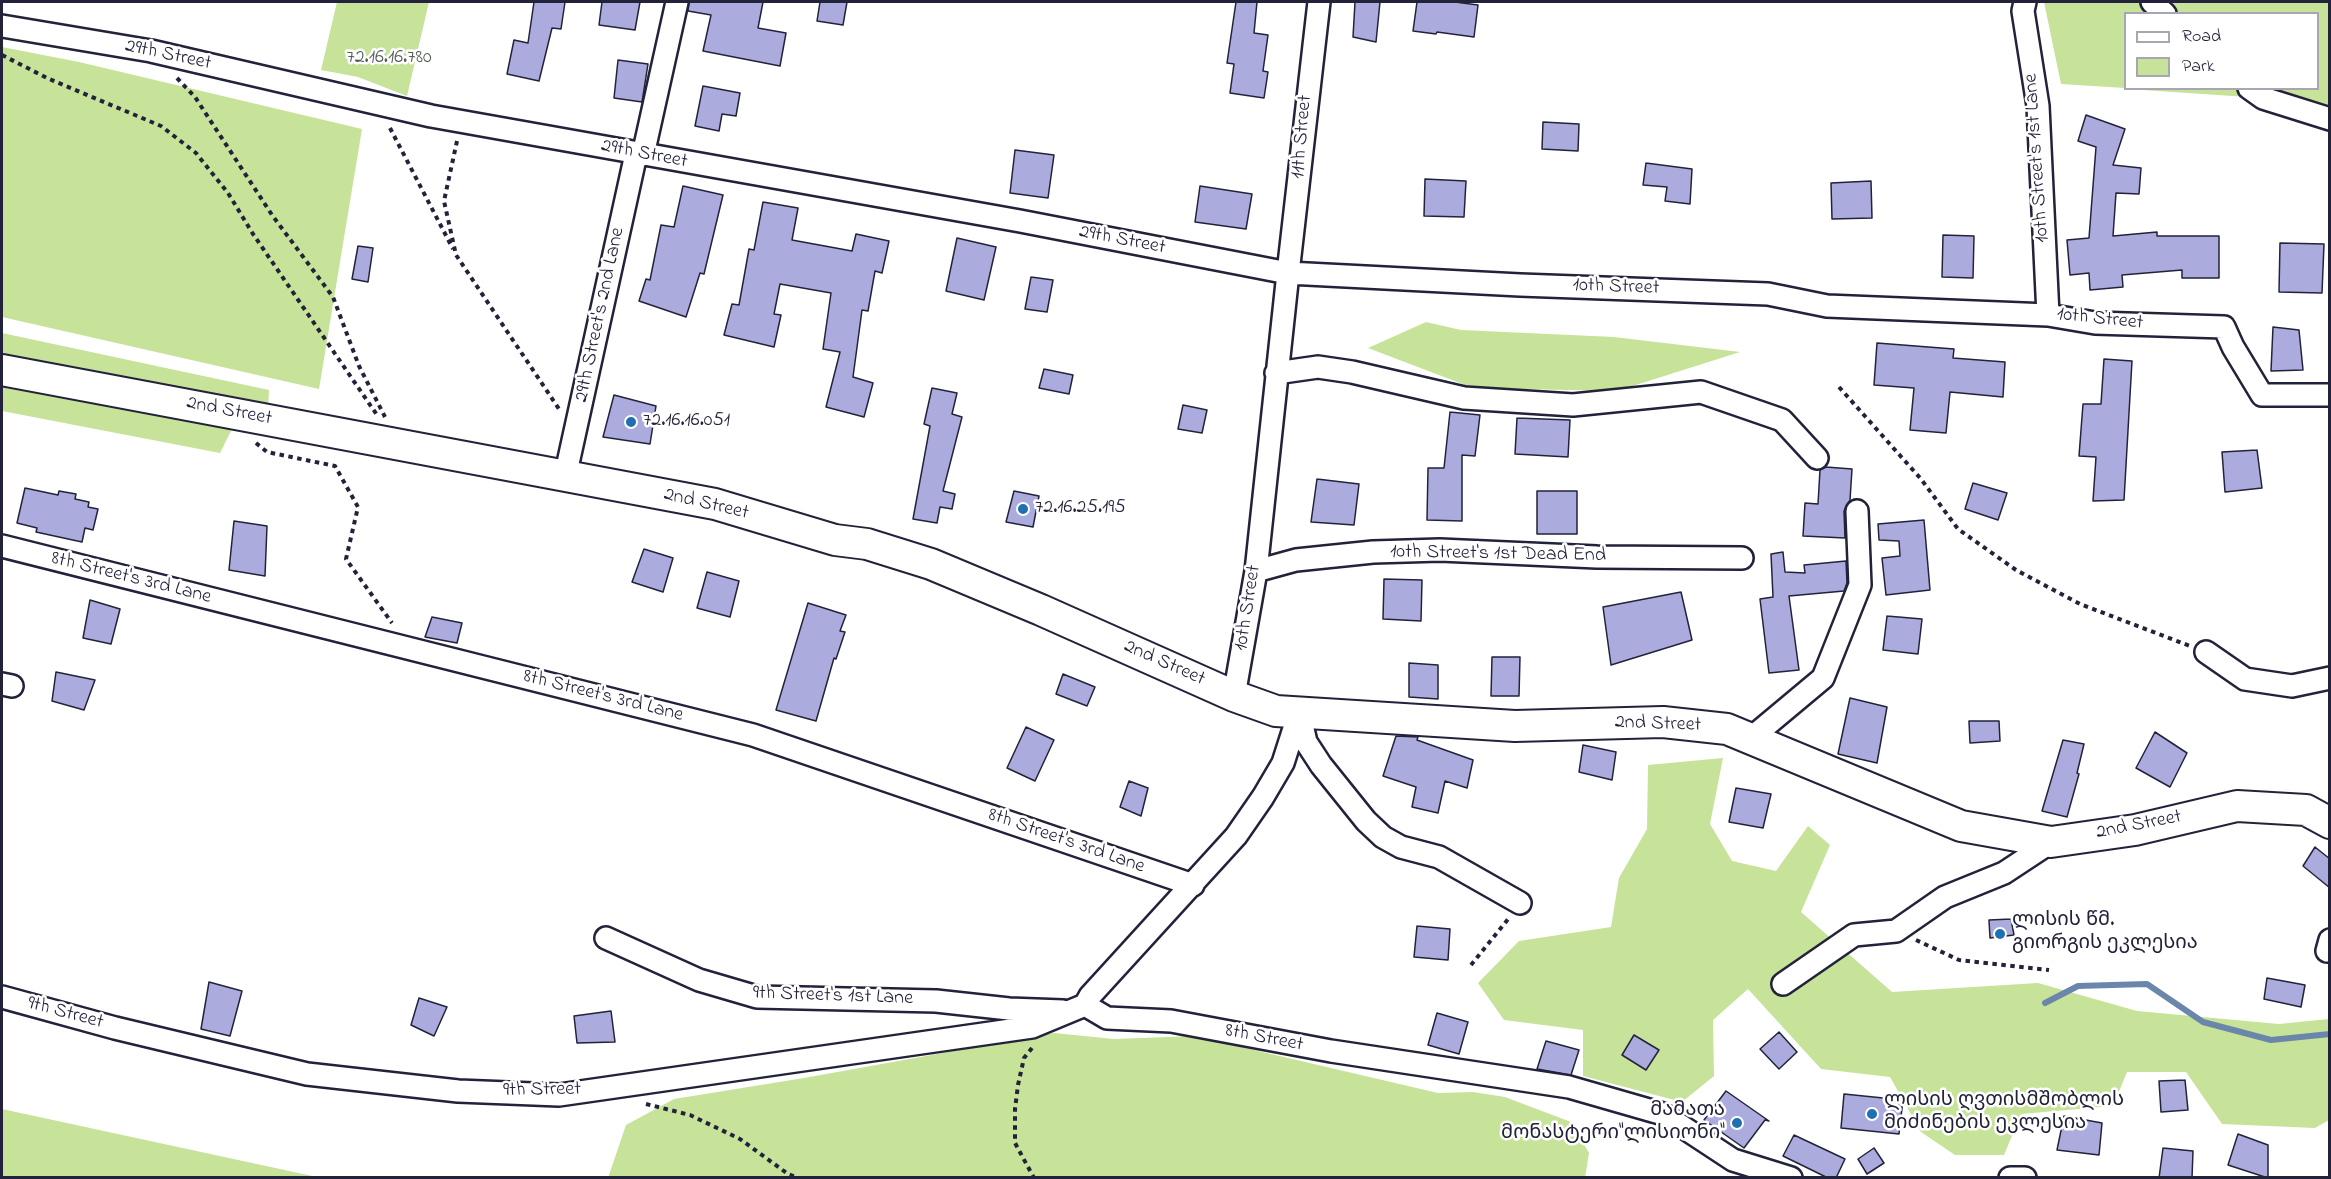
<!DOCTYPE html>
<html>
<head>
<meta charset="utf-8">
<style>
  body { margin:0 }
  #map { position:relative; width:2331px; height:1179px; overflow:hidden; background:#fff; font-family:"Indie Flower",sans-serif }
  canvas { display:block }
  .frame { position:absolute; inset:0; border:3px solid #22223b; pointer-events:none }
  .legend { position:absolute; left:2124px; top:12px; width:195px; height:78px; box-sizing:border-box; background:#fff; border:2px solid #a7a7b1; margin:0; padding:8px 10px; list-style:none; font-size:18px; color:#22223b }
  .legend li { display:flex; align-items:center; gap:12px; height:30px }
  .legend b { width:30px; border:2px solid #a7a7b1 }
</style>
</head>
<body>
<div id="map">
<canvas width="2331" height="1179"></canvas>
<div class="frame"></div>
<ul class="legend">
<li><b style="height:8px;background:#fff"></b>Road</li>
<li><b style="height:16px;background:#c7e299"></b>Park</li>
</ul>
</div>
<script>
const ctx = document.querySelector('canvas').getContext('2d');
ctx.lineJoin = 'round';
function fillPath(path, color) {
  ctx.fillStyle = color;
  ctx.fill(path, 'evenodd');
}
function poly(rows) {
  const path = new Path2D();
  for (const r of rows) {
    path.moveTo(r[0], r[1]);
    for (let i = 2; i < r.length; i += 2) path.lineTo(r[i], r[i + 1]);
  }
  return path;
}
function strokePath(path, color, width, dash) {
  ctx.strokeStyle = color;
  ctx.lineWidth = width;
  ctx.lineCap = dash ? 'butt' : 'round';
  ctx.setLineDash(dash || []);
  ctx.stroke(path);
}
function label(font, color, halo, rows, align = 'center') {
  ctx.font = font + ' "Indie Flower","Noto Sans Georgian",sans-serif';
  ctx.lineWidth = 5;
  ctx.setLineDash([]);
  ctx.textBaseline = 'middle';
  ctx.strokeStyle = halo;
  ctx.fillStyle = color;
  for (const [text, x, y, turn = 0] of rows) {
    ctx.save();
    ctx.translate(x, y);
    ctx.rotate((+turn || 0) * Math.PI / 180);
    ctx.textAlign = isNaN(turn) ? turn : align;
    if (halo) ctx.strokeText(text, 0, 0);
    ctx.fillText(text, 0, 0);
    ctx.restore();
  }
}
const green = poly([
  [337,2,429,2,407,96,358,77,321,70],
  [2044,2,2329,2,2329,111,2263,98,2127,89,2318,88,2318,14,2126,14,2125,88,2061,84],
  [2,47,79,62,362,129,319,389,2,317],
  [1426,322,1461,330,1614,337,1740,352,1617,391,1473,388,1368,348],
  [2,333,269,390,268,409,2,361],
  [2,381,234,425,220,453,2,411],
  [1723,758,1710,824,1732,861,1776,871,1808,826,1830,845,1801,912,1892,992,2038,983,2137,1011,2279,1024,2329,1019,2329,1120,2315,1128,2222,1124,2186,1072,2127,1072,2113,1106,2021,1114,2004,1155,1955,1155,1921,1132,1890,1077,1821,1069,1748,989,1713,1020,1714,1076,1682,1102,1583,1076,1583,1030,1504,1020,1478,983,1519,941,1611,927,1619,878,1647,829,1648,765],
  [1054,1033,1114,1039,1194,1036,1438,1093,1473,1092,1505,1097,1571,1122,1589,1153,1585,1178,608,1178,626,1125,674,1099,804,1078],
  [2,1109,317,1177,2,1177]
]);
const stream = poly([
  [2045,1003,2078,986,2147,984,2203,1022,2271,1040,2330,1034]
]);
const building = poly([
  [534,2,565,2,561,29,552,28,539,81,507,74,514,40,528,43,534,2],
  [602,2,640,2,635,30,599,25,602,2],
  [689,2,763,2,758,28,786,33,780,66,703,51,711,15,688,11,689,2],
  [820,2,847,2,843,25,817,21,820,2],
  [1236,2,1257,2,1254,33,1268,35,1263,71,1268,72,1264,98,1230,93,1234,64,1227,63,1236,2],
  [1355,2,1380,2,1376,42,1353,37,1355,2],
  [1417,2,1455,2,1478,5,1474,37,1437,32,1436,34,1413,31,1417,2],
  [618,60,648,64,642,102,614,98,618,60],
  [703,86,740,93,736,116,722,114,719,131,695,126,703,86],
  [2086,115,2125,129,2113,165,2141,168,2139,194,2116,193,2113,236,2157,232,2157,236,2219,236,2219,278,2182,278,2182,270,2122,275,2123,287,2090,290,2089,273,2070,275,2067,240,2089,238,2096,147,2078,141,2086,115],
  [1543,122,1579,124,1578,151,1542,149,1543,122],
  [1015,150,1054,155,1048,198,1010,193,1015,150],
  [1646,163,1692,169,1690,204,1665,201,1667,187,1643,185,1646,163],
  [1425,179,1466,181,1464,217,1424,216,1425,179],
  [1871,181,1872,218,1832,219,1831,183,1871,181],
  [683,186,723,195,704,274,700,273,686,317,639,301,646,279,650,280,661,225,674,227,683,186],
  [1200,186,1252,194,1246,229,1195,222,1200,186],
  [763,202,798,208,792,240,852,251,856,234,889,241,882,273,875,271,868,311,862,310,853,377,873,383,864,417,826,407,840,352,823,349,831,293,780,284,774,314,781,315,774,347,724,335,732,304,739,305,749,249,754,250,763,202],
  [1943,235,1974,236,1973,278,1942,277,1943,235],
  [957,238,996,247,984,300,946,291,957,238],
  [2280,243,2324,244,2322,293,2279,292,2280,243],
  [358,246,373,248,368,282,352,279,358,246],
  [1031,277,1053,280,1047,312,1025,309,1031,277],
  [2273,327,2299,330,2303,370,2271,371,2273,327],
  [1877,343,1954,349,1953,358,2005,362,2003,397,1950,392,1946,433,1910,430,1914,388,1874,385,1877,343],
  [2104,359,2132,361,2124,500,2093,501,2096,457,2079,456,2083,404,2101,404,2104,359],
  [1044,369,1073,375,1069,394,1039,388,1044,369],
  [932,388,957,393,952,414,962,417,943,491,955,494,952,509,940,507,937,523,913,519,930,426,924,424,932,388],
  [614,395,656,406,650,444,603,437,614,395],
  [1183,405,1207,410,1202,433,1178,429,1183,405],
  [1450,412,1480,415,1475,456,1462,455,1462,521,1427,520,1428,468,1444,468,1450,412],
  [1517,418,1570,420,1568,457,1515,454,1517,418],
  [2257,450,2262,488,2225,492,2222,452,2257,450],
  [1826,467,1852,469,1850,500,1844,511,1845,538,1803,536,1805,503,1818,504,1820,470,1826,467],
  [1317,479,1359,484,1354,525,1311,522,1317,479],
  [1973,483,2007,493,1998,520,1965,509,1973,483],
  [25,488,58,495,59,491,76,494,75,499,89,502,88,507,98,509,93,530,85,528,82,542,36,532,37,528,17,523,25,488],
  [1014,491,1039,496,1033,527,1006,522,1014,491],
  [1537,491,1577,491,1577,534,1537,534,1537,491],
  [1924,520,1930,590,1886,595,1882,558,1900,556,1899,541,1879,540,1878,524,1924,520],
  [234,521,267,526,265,576,229,570,234,521],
  [644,549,673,558,663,592,632,582,644,549],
  [1783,552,1785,572,1805,573,1804,565,1846,561,1847,583,1844,591,1789,596,1799,670,1769,673,1760,599,1773,597,1771,554,1783,552],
  [707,572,739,581,730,617,697,608,707,572],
  [1384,579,1422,580,1421,621,1383,619,1384,579],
  [1681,592,1692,640,1611,665,1603,607,1681,592],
  [90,600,120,609,111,644,83,638,90,600],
  [808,603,846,615,840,631,845,632,836,659,834,658,816,721,776,710,808,603],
  [1887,616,1922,619,1918,654,1883,650,1887,616],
  [432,617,462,623,457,643,425,637,432,617],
  [1492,657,1520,657,1519,696,1491,696,1492,657],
  [1409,663,1438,665,1438,699,1409,697,1409,663],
  [56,672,95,680,84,710,52,701,56,672],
  [1063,674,1095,687,1087,706,1056,694,1063,674],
  [1850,698,1887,707,1877,763,1838,754,1850,698],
  [1969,721,1999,721,2000,741,1970,743,1969,721],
  [1026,727,1054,740,1035,781,1007,768,1026,727],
  [2155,732,2187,753,2170,787,2136,768,2155,732],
  [1396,736,1418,737,1417,740,1473,760,1467,788,1445,781,1438,813,1412,807,1416,787,1383,776,1396,736],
  [2063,740,2084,744,2077,773,2079,774,2067,817,2042,811,2063,740],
  [1583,745,1616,752,1612,780,1579,772,1583,745],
  [1129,781,1148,788,1141,816,1120,807,1129,781],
  [1736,788,1771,794,1763,828,1729,822,1736,788],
  [2315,847,2330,859,2330,888,2303,866,2315,847],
  [2011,919,2014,935,1990,938,1989,920,2011,919],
  [1417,926,1450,929,1448,960,1414,957,1417,926],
  [2267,978,2305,985,2301,1007,2264,999,2267,978],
  [209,982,242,991,230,1036,201,1029,209,982],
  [419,998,447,1007,434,1036,411,1025,419,998],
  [611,1011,615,1042,577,1043,574,1016,611,1011],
  [1437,1013,1468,1022,1459,1054,1428,1045,1437,1013],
  [1779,1032,1797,1052,1779,1069,1760,1049,1779,1032],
  [1634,1035,1659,1050,1646,1070,1622,1055,1634,1035],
  [1546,1041,1579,1050,1571,1075,1537,1069,1546,1041],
  [2185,1080,2188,1110,2161,1112,2159,1081,2185,1080],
  [1726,1091,1769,1121,1765,1120,1744,1148,1704,1120,1726,1091],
  [1844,1094,1903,1100,1899,1134,1841,1128,1844,1094],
  [2064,1116,2102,1123,2099,1155,2057,1150,2064,1116],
  [2238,1134,2268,1145,2268,1178,2228,1165,2238,1134],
  [1794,1135,1845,1159,1836,1178,1828,1178,1783,1156,1794,1135],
  [1874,1148,1884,1163,1867,1174,1858,1159,1874,1148],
  [2163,1148,2193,1151,2192,1178,2159,1178,2163,1148]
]);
const path = poly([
  [2,55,47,78,161,126,196,153,228,193,253,234,377,415],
  [177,78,195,97,272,215,333,297,359,366,385,417],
  [390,128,453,249],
  [457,141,444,201,456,255,559,409],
  [1839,387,1921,479,1958,529,2016,570,2080,604,2190,646],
  [256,443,267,452,335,466,358,507,346,559,392,623],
  [1916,940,1959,960,2049,970],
  [1471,965,1509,918],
  [1032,1048,1024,1058,1018,1085,1015,1109,1015,1143,1034,1178],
  [646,1104,690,1115,740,1139,788,1174,798,1178]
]);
const minor = poly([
  [2025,2,2023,11,2038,106,2048,315],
  [2152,2,2165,14],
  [2,26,151,51,431,116,1020,221,1288,273,1319,2],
  [2249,88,2263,98,2330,119],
  [643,155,677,2],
  [1276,373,1318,367,1352,372,1464,398,1573,405,1701,392,1782,420,1817,458],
  [565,477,636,154],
  [2,546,753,735,1193,885],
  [1256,571,1296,560,1373,552,1440,550,1597,557,1742,558],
  [2206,652,2245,679,2292,686,2330,678],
  [2,684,12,686],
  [1234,696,1256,571,1288,273,1520,285,1768,294,1827,306,2048,315,2095,323,2224,327,2233,347,2262,395,2330,395],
  [1300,716,1306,742,1321,765,1366,821,1383,837,1401,847,1439,857,1520,903],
  [1750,739,1823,678,1860,585,1857,511],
  [606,938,699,980,757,997,936,1001,1009,1009,1063,1011],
  [2327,951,2330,940],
  [1783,984,1854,935,1896,931,1945,897,2004,873,2051,842],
  [2,997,115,1028,307,1074,458,1091,559,1095,1032,1027,1085,1005],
  [1085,1005,1107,1018,1171,1021,1331,1051,1569,1087,1663,1114,1733,1160,1791,1178],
  [1085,1005,1090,996,1236,836,1263,797,1283,763,1299,713],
  [2010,1178,2025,1178]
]);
const secondary = poly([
  [2,370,715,504,835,540,867,544,931,564,1041,610,1234,696,1276,711,1515,726,1663,722,1727,729,1961,826,2051,842,2135,830,2237,806,2306,810,2330,823]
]);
const markers = [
  [631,422,6,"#1f6fb2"],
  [1023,509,6,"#1f6fb2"],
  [2000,934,6,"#1f6fb2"],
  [1872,1114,6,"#1f6fb2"],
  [1737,1123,6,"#1f6fb2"]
];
const streetNames = [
  ["29th Street",168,56,12],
  ["11th Street",1303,137,-85],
  ["29th Street",644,155,11],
  ["10th Street's 1st Lane",2038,158,-94],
  ["29th Street",1122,241,11],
  ["10th Street",1616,288,2],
  ["29th Street's 2nd Lane",601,315,-78],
  ["10th Street",2100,320,6],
  ["2nd Street",229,412,11],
  ["2nd Street",706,505,13],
  ["10th Street's 1st Dead End",1498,555,1],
  ["8th Street's 3rd Lane",131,579,14],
  ["10th Street",1249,608,-81],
  ["2nd Street",1164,664,24],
  ["8th Street's 3rd Lane",603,697,14],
  ["2nd Street",1658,725,2],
  ["2nd Street",2139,826,-11],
  ["8th Street's 3rd Lane",1066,842,19],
  ["9th Street's 1st Lane",833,997,2],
  ["9th Street",65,1014,15],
  ["8th Street",1264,1039,11],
  ["9th Street",542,1091,-1]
];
const parkNames = [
  ["72.16.16.780",389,59]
];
const poiNames = [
  ["72.16.16.051",643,422],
  ["72.16.25.195",1035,509],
  ["ლისის წმ.",2012,922],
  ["გიორგის ეკლესია",2012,945],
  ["ლისის ღვთისმშობლის",1884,1102],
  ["მიძინების ეკლესია",1884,1125],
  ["მამათა",1725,1112,"right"],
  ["მონასტერი\"ლისიონი\"",1725,1135,"right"]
];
fillPath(green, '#c7e299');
strokePath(stream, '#6b86ab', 6);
fillPath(building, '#abacdd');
strokePath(building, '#22223b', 1.5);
strokePath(minor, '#22223b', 26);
strokePath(secondary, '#22223b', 34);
strokePath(path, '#22223b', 4, [4.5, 4.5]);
strokePath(minor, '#fff', 21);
strokePath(secondary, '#fff', 30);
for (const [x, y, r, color] of markers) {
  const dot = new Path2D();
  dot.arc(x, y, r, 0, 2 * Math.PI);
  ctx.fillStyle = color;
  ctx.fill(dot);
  strokePath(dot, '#fff', 2);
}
label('20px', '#22223b', '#fff', streetNames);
label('20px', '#545c57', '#fff', parkNames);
label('20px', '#22223b', '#fff', poiNames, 'left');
</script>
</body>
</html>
